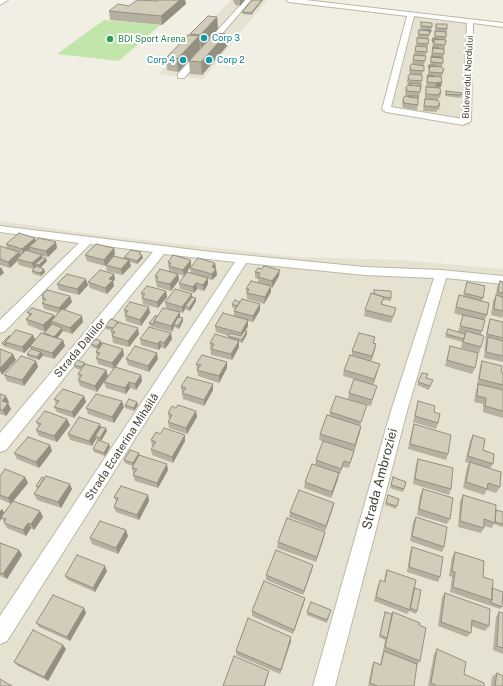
<!DOCTYPE html>
<html>
<head>
<meta charset="utf-8">
<style>
  body { margin:0 }
  canvas { display:block; background:#f1efe3 }
</style>
</head>
<body>
<canvas width="503" height="686"></canvas>
<script>
const ctx = document.querySelector('canvas').getContext('2d');
ctx.lineJoin = 'round';
function fillPath(path, color) {
  ctx.fillStyle = color;
  ctx.fill(path, 'evenodd');
}
function poly(rows) {
  const path = new Path2D();
  for (const r of rows) {
    path.moveTo(r[0], r[1]);
    for (let i = 2; i < r.length; i += 2) path.lineTo(r[i], r[i + 1]);
  }
  return path;
}
function strokePath(path, color, width, dash) {
  ctx.strokeStyle = color;
  ctx.lineWidth = width;
  ctx.lineCap = dash ? 'butt' : 'round';
  ctx.setLineDash(dash || []);
  ctx.stroke(path);
}
function label(font, color, halo, rows, align = 'center') {
  ctx.font = font + ' "Public Sans",sans-serif';
  ctx.lineWidth = 4;
  ctx.setLineDash([]);
  ctx.textBaseline = 'middle';
  ctx.strokeStyle = halo;
  ctx.fillStyle = color;
  for (const [text, x, y, turn = 0] of rows) {
    ctx.save();
    ctx.translate(x, y);
    ctx.rotate((+turn || 0) * Math.PI / 180);
    ctx.textAlign = isNaN(turn) ? turn : align;
    if (halo) ctx.strokeText(text, 0, 0);
    ctx.fillText(text, 0, 0);
    ctx.restore();
  }
}
const residential = poly([
  [231,0,267,0,203,79,159,74],
  [407,15,474,23,470,126,381,112],
  [0,221,91,234,297,257,402,260,503,269,503,686,0,686]
]);
const green = poly([
  [104,20,160,25,119,61,57,54]
]);
const minor = poly([
  [0,0,8,0,0,5,0,0],
  [245,0,251,0,184,78,178,78,178,74,245,0],
  [286,0,305,0,503,23,503,27,473,23,471,121,463,125,386,112,382,109,407,16,289,2,286,0],
  [414,16,467,23,463,119,391,107,414,16],
  [0,226,211,252,365,267,441,270,503,276,503,284,446,278,407,411,335,686,313,686,391,411,434,278,365,275,246,263,7,641,0,644,0,616,235,262,164,254,6,450,0,452,0,433,153,252,90,244,5,331,0,333,0,320,79,243,0,232,0,226]
]);
const wall = poly([
  [158,0,185,0,186,4,162,25,110,20,109,11,129,6],
  [233,0,245,0,240,6,235,5],
  [252,0,251,15,243,14,242,12],
  [217,17,218,29,201,48,199,47,200,49,178,72,167,70,166,58,190,36,190,34],
  [421,22,432,27,428,39,428,44,422,76,420,92,419,98,418,97,418,105,417,110,403,108,402,103,403,98,406,96,405,92,406,87,408,85,407,81,408,76,410,74,409,71,410,66,412,65,414,55,416,46,419,30,420,30],
  [436,24,447,29,445,45,442,67,444,69,443,74,441,78,441,87,436,88,441,93,440,98,438,98,438,100,440,105,439,110,437,110,437,112,423,111,426,87,427,77,428,75,429,70,428,70,429,65,430,65,431,57,433,43,432,43,432,40,434,38],
  [226,34,227,46,202,75,190,74,189,61],
  [446,91,462,93,461,98,445,96],
  [36,241,57,248,48,257,42,256,42,258,47,261,40,268,45,272,41,276,33,274,32,271,33,269,19,265,17,261,10,268,0,265,0,246,7,248,6,244],
  [114,248,115,254,110,260,124,259,124,257,141,255,143,258,137,264,130,262,131,266,122,275,107,271,106,265,105,266,87,261,85,255],
  [191,260,191,266,184,276,178,274,179,280,171,291,157,287,155,276,169,271,168,262],
  [215,263,217,275,212,280,208,279,208,284,204,291,197,289,194,293,180,289,179,283,191,273,190,268],
  [255,272,279,276,272,288,271,287,271,292,264,304,247,299,246,289,258,282,258,279,255,278],
  [114,274,115,280,113,281,114,286,107,294,90,288,88,282],
  [500,281,503,282,503,316,502,318,491,315,493,301,496,295,497,287],
  [467,282,483,298,482,301,487,315,484,321,482,331,481,335,481,347,479,353,461,348,462,342,445,337,448,329,458,332,463,316,454,313,459,295,463,296],
  [57,284,88,285,79,295,59,290],
  [374,290,391,298,391,301,383,300,382,304,394,314,391,323,364,316,365,310,374,294],
  [166,291,167,297,158,308,143,304,141,293],
  [192,294,192,297,196,301,190,311,185,309,183,313,180,312,180,317,183,321,179,329,174,327,172,332,150,326,149,323,157,316,172,310,166,308,165,302],
  [42,295,70,296,72,302,65,310,83,322,72,334,63,331,57,338,63,340,65,346,54,359,43,356,39,360,28,357,27,354,31,349,30,347,24,353,3,346,2,343,9,336,35,340,44,334,44,333,45,332,28,325,26,319,29,316,27,312,54,317,58,313,44,309,42,303,43,302],
  [232,304,260,310,253,322,248,321,248,326,245,331,247,334,242,343,239,342,239,347,232,360,211,355,210,343,229,338,229,336,216,332,215,326,234,316,234,311,235,309,232,307],
  [124,310,150,313,141,326,126,321],
  [490,319,503,322,503,362,484,358,485,343,486,341,485,341,488,325],
  [119,322,139,334,129,347,113,343,111,330,106,329,105,326],
  [171,333,172,339,165,349,161,347,159,350,141,345,140,339],
  [375,337,374,343,376,344,371,361,378,370,373,385,375,392,371,406,348,399,349,393,354,379,343,376,344,370,352,356,352,351],
  [101,341,102,344,124,355,116,367,141,375,142,381,136,390,130,388,126,394,106,388,104,382,114,369,98,364,96,358,97,357,96,352,97,349,92,347,91,344],
  [450,346,475,368,472,374,445,366],
  [126,359,158,359,149,372,128,365],
  [36,361,38,367,24,386,7,381,4,375],
  [482,361,503,373,503,418,483,412,483,404,474,402,476,390,478,385,477,385,480,367],
  [227,362,227,368,219,383,198,376,196,364],
  [85,363,85,364,106,370,108,376,97,392,80,386,78,380,79,379,78,374,81,370,75,368,74,365],
  [422,373,426,378,433,380,429,390,417,385],
  [213,384,213,390,204,406,183,399,181,387],
  [0,394,9,402,8,403,11,409,6,416,0,414],
  [84,396,86,402,74,418,57,412,54,407,56,404,54,399],
  [418,401,434,412,438,423,436,429,413,422],
  [137,402,138,405,134,411,125,408,125,405],
  [124,407,114,423,88,414,86,408],
  [176,408,196,411,197,417,187,434,169,428,168,422,169,419,168,413],
  [365,411,360,426,360,432,349,468,343,467,340,474,339,474,338,479,331,498,304,488,305,482,315,465,316,460,323,441,319,440,320,434,329,416,330,412],
  [67,419,70,425,57,442,39,436,36,430,39,427,36,422],
  [414,424,448,454,446,460,408,449,412,430],
  [101,427,107,431,101,441,96,439,92,446,70,440,68,434],
  [160,434,185,441,173,463,152,455,151,449,153,446,152,446,151,440],
  [473,435,493,464,490,468,500,487,496,493,487,490,484,495,463,488,467,467,469,463,465,462,470,441],
  [109,444,110,447,105,456,94,452,93,449],
  [50,445,52,451,39,468,17,459,14,453],
  [139,453,139,455,168,470,158,488,135,481,133,475,134,474,133,473,132,468,132,466,125,463,124,460],
  [418,459,451,489,449,495,413,484,416,464],
  [0,476,25,477,28,483,13,501,40,511,43,517,34,530,31,528,26,536,7,528,2,518,0,521,2,509,4,513,11,504,0,499],
  [393,477,406,482,403,492,390,488],
  [36,486,72,489,61,508,37,500,34,494,38,489],
  [423,489,450,519,447,524,417,515,420,495],
  [148,495,149,501,139,520,116,512,114,507,116,502,114,497],
  [388,495,399,499,396,509,385,505],
  [463,495,496,510,503,512,503,526,502,527,494,524,492,528,484,526,484,528,481,533,458,527,460,501],
  [334,503,333,508,325,531,289,517,290,512],
  [416,517,444,547,442,552,410,541,413,522],
  [128,536,118,554,92,544,90,538],
  [324,537,316,562,277,548,278,542],
  [0,543,19,550,22,555,7,579,0,576],
  [412,547,440,577,438,582,407,572,410,552],
  [455,552,483,577,492,588,502,607,500,609,450,592,452,577,449,576,452,557],
  [312,570,303,595,266,580,266,575],
  [387,570,414,588,417,611,416,614,409,611,407,614,374,601,378,585,380,580,384,582,385,575],
  [107,571,95,592,68,580,65,576],
  [445,593,489,626,485,631,471,626,471,633,467,637,438,626,442,597],
  [304,603,293,634,252,616,252,611],
  [84,608,86,613,70,641,39,627,36,623],
  [331,610,327,623,307,615,307,612],
  [385,612,392,614,393,612,419,625,420,661,417,665,414,686,368,686,372,666,374,662,380,665,382,655,384,651,385,652,383,651,385,640,379,637],
  [499,612,503,613,503,654,493,650,496,617],
  [291,641,280,674,236,655,236,651],
  [66,649,48,681,18,666,14,662],
  [437,649,464,674,484,686,428,686,434,654],
  [497,673,503,686,491,686,492,677]
]);
const shadedWall = poly([
  [180,0,185,0,186,4,162,25,161,16],
  [240,0,245,0,240,6],
  [262,0,263,0,251,15,251,13],
  [217,17,218,29,201,48,200,35],
  [226,34,227,46,202,75,201,62],
  [199,36,200,49,178,72,177,59],
  [442,82,441,87,435,88,436,83],
  [35,238,37,244,29,247,30,249,24,255,22,249],
  [56,242,57,248,48,257,46,251],
  [114,248,115,254,105,266,104,260],
  [19,252,21,258,17,259,17,261,10,268,8,262],
  [42,255,43,261,35,264,36,267,34,269,32,263],
  [142,255,143,258,137,264,137,261],
  [46,258,47,261,40,268,39,265],
  [129,260,131,266,122,275,121,269],
  [191,260,191,266,184,276,183,270],
  [215,263,216,269,212,267],
  [1,267,4,273,0,276,0,268],
  [44,269,45,272,41,276,40,273],
  [216,269,217,275,212,280,212,274],
  [280,270,279,276,272,288,272,281],
  [114,274,115,280,113,281,114,286,107,294,105,288,109,279],
  [178,274,179,280,171,291,170,284],
  [208,278,208,284,204,291,203,285],
  [86,279,88,285,79,295,77,289],
  [196,283,197,289,194,293,193,287],
  [271,286,271,292,264,304,265,297],
  [166,291,167,297,158,308,157,302],
  [192,294,192,300,185,306,185,309,183,313,182,307],
  [70,296,72,302,61,314,59,308],
  [196,298,196,301,190,311,189,308],
  [260,304,260,310,253,322,253,316],
  [149,307,150,313,141,326,140,320],
  [180,312,180,318,174,324,174,327,172,332,171,326],
  [54,315,56,321,51,321,52,325,45,332,43,325],
  [82,316,83,322,72,334,70,328],
  [183,318,183,321,179,329,178,326],
  [248,320,248,326,241,339,241,333],
  [62,328,63,331,56,340,54,337],
  [138,328,139,334,129,347,128,341],
  [247,331,247,334,242,343,242,340],
  [171,333,172,339,165,349,164,343],
  [33,335,36,341,30,346,30,347,24,353,22,347],
  [63,340,65,346,54,359,52,353],
  [101,341,102,344,98,349,97,346],
  [160,341,161,347,159,350,158,344],
  [239,341,239,347,232,360,231,354],
  [376,344,375,350,371,362,372,356],
  [123,349,124,355,114,369,112,363],
  [41,352,43,355,39,360,37,357],
  [157,353,158,359,149,372,148,366],
  [13,354,16,360,2,375,0,371,0,368],
  [36,361,38,367,24,386,22,380],
  [227,362,227,368,219,383,219,376],
  [380,364,373,385,374,379],
  [106,370,108,376,97,392,95,386],
  [141,375,142,381,136,390,135,384],
  [129,382,130,388,126,394,125,388],
  [213,384,213,390,204,406,204,400],
  [6,396,9,402,5,407,2,401],
  [84,396,86,402,74,418,72,412],
  [122,401,124,407,114,423,112,417],
  [137,402,138,405,134,411,134,408],
  [8,403,11,409,6,416,3,410],
  [196,411,197,417,187,434,186,428],
  [67,419,70,425,57,442,54,436],
  [100,424,102,430,95,436,96,439,92,446,89,441],
  [361,426,360,432,354,451,355,445],
  [106,428,107,431,101,441,100,438],
  [185,435,185,441,173,463,172,457],
  [109,444,110,447,105,456,104,453],
  [50,445,52,451,39,468,36,462],
  [139,453,140,456,133,466,133,463],
  [167,464,168,470,158,488,157,483],
  [339,473,338,479,331,498,332,492],
  [25,477,28,483,11,504,8,498],
  [70,484,72,489,61,508,58,502],
  [148,495,149,501,139,520,137,515],
  [334,503,333,508,325,531,326,526],
  [2,509,5,514,1,517,2,518,0,521,0,511],
  [40,511,43,517,34,530,31,524],
  [28,523,31,528,26,536,23,530],
  [126,530,128,536,118,554,116,548],
  [325,532,324,537,316,562,317,557],
  [19,550,22,555,7,579,3,574],
  [313,565,312,570,303,595,304,591],
  [105,566,107,571,95,592,93,588],
  [305,598,304,603,293,634,294,630],
  [84,608,86,613,70,641,67,637],
  [291,637,291,641,280,674,281,670],
  [63,645,66,649,48,681,44,677],
  [269,671,268,675,265,686,264,686]
]);
const building = poly([
  [137,0,157,1,158,0,180,0,161,16,109,11,118,4,129,6,137,0],
  [252,0,262,0,251,13,242,12,252,0],
  [208,16,217,17,200,35,190,34,208,16],
  [421,22,432,23,432,27,421,26,421,22],
  [436,24,447,24,447,29,436,28,436,24],
  [419,30,430,31,429,35,418,34,419,30],
  [426,30,431,30,431,32,429,32,430,31,426,30],
  [435,31,446,32,446,37,435,36,435,31],
  [215,33,226,34,201,62,189,61,215,33],
  [188,35,199,36,177,59,166,58,188,35],
  [417,38,429,39,428,44,417,43,417,38],
  [433,38,439,39,439,40,434,39,434,41,432,41,433,38],
  [434,39,446,40,445,45,434,44,434,39],
  [416,46,427,47,427,52,415,51,416,46],
  [433,47,438,47,438,48,433,48,433,49,433,47],
  [433,48,444,49,444,54,432,53,433,48],
  [414,55,426,56,425,61,413,60,414,55],
  [432,56,441,57,441,58,432,57,432,56],
  [431,57,443,58,443,63,431,62,431,57],
  [412,64,424,66,424,71,411,70,410,66,412,64],
  [429,65,435,65,435,67,430,66,430,68,428,67,429,65],
  [430,66,442,67,444,69,442,73,429,72,430,66],
  [410,74,422,75,422,81,409,80,408,76,410,74],
  [428,75,433,75,433,77,428,76,427,78,428,75],
  [428,76,441,77,442,82,436,83,427,82,428,76],
  [410,83,421,84,421,86,409,85,410,83],
  [408,85,421,86,420,92,407,91,406,87,408,85],
  [426,87,440,88,441,93,439,93,439,95,426,94,426,87],
  [446,91,462,93,461,95,446,94,446,91],
  [405,96,418,98,418,105,404,103,403,98,405,96],
  [409,96,418,96,418,98,409,97,409,96],
  [425,99,438,100,440,105,438,105,438,107,424,106,425,99],
  [19,233,35,238,22,249,6,244,19,233],
  [39,238,56,242,46,251,29,247,39,238],
  [96,244,114,248,104,260,85,255,96,244],
  [0,246,19,252,8,262,0,259,0,246],
  [26,250,42,255,32,263,17,259,26,250],
  [131,250,141,252,139,254,142,255,137,261,124,257,131,250],
  [173,255,191,260,183,270,169,266,171,263,168,262,173,255],
  [114,256,129,260,121,269,106,265,114,256],
  [42,258,46,258,39,265,35,264,42,258],
  [198,258,215,263,212,267,216,269,212,274,190,268,198,258],
  [36,266,44,269,40,273,32,271,36,266],
  [264,266,280,270,272,281,258,277,260,273,255,272,258,268,262,269,264,266],
  [160,269,178,274,170,284,156,281,158,277,155,276,160,269],
  [100,270,114,274,109,279,113,280,105,288,88,282,100,270],
  [187,272,208,278,203,285,196,283,193,287,179,283,187,272],
  [67,274,86,279,77,289,57,284,67,274],
  [251,281,271,286,265,297,247,293,249,289,246,289,251,281],
  [500,281,503,282,503,293,498,292,500,281],
  [467,282,485,286,483,298,464,293,467,282],
  [147,286,166,291,157,302,142,298,145,294,141,293,147,286],
  [175,289,192,294,182,307,165,302,175,289],
  [47,290,70,296,59,308,42,303,46,299,42,298,44,296,42,295,47,290],
  [374,290,391,291,391,298,384,297,374,294,374,290],
  [371,293,384,297,381,304,396,308,393,317,365,310,371,293],
  [459,295,489,303,487,315,456,307,459,295],
  [496,295,503,297,503,311,494,309,496,295],
  [192,297,196,298,189,308,185,306,192,297],
  [242,299,260,304,253,316,234,311,242,299],
  [235,300,240,302,237,306,232,304,235,300],
  [130,302,149,307,140,320,125,315,128,311,124,310,130,302],
  [32,308,54,315,43,325,26,319,32,314,27,312,32,308],
  [163,308,180,312,171,326,154,321,163,308],
  [62,309,82,316,70,328,51,321,62,309],
  [223,313,248,320,241,333,215,326,223,313],
  [463,315,485,320,482,331,460,326,463,315],
  [155,316,157,316,154,321,154,324,149,323,155,316],
  [178,317,183,318,178,326,174,324,178,317],
  [111,319,119,322,113,328,105,326,111,319],
  [490,319,503,322,503,338,487,334,490,319],
  [118,322,138,328,128,341,112,336,115,332,111,331,118,322],
  [52,324,62,328,54,337,44,333,52,324],
  [149,327,171,333,164,343,160,341,158,344,140,339,149,327],
  [448,329,465,334,464,339,446,334,448,329],
  [16,330,33,335,22,347,5,342,16,330],
  [244,331,247,331,242,340,228,336,230,333,241,336,244,331],
  [466,331,484,336,481,347,463,342,466,331],
  [41,333,63,340,52,353,30,346,41,333],
  [359,333,375,337,373,343,376,344,372,356,352,351,359,333],
  [215,334,239,341,231,354,211,349,214,344,210,343,215,334],
  [9,336,10,336,5,342,6,345,2,343,9,336],
  [488,337,503,341,503,356,486,352,488,337],
  [95,339,101,341,97,346,91,344,95,339],
  [103,343,123,349,112,363,96,358,100,353,96,352,103,343],
  [135,346,157,353,148,366,126,359,135,346],
  [450,346,478,353,475,368,447,360,450,346],
  [0,349,13,354,0,368,0,349],
  [31,349,41,352,37,357,27,354,31,349],
  [202,355,227,362,219,376,197,370,201,365,196,364,202,355],
  [350,355,380,364,374,379,344,370,350,355],
  [21,356,36,361,22,380,4,375,21,356],
  [77,360,85,363,81,367,74,365,77,360],
  [482,361,502,366,501,372,503,373,503,385,479,379,482,361],
  [85,364,106,370,95,386,78,380,82,375,78,374,85,364],
  [115,367,141,375,135,384,129,382,125,388,104,382,115,367],
  [422,373,428,374,426,378,433,380,430,386,418,382,422,373],
  [187,377,213,384,204,400,182,393,186,388,181,387,187,377],
  [354,379,377,386,372,400,349,393,354,379],
  [478,384,503,390,503,411,485,406,486,398,477,396,478,384],
  [63,389,84,396,72,412,54,407,59,401,54,399,63,389],
  [0,394,6,396,2,401,8,403,3,410,0,409,0,394],
  [96,394,122,401,112,417,86,408,96,394],
  [336,396,367,405,361,422,330,412,336,396],
  [129,399,137,402,134,408,125,405,129,399],
  [418,401,435,406,434,412,440,414,438,423,415,416,418,401],
  [178,405,196,411,186,428,168,422,172,415,168,413,172,406,176,408,178,405],
  [45,411,67,419,54,436,36,430,41,424,36,422,45,411],
  [327,415,361,426,355,445,320,434,327,415],
  [79,417,100,424,89,441,68,434,79,417],
  [414,424,451,435,448,454,410,444,414,424],
  [101,427,106,428,100,438,95,436,101,427],
  [164,428,185,435,172,457,151,449,156,442,151,440,156,432,160,434,164,428],
  [473,435,485,439,483,450,494,454,493,464,468,456,473,435],
  [28,437,50,445,36,462,14,453,28,437],
  [98,440,109,444,104,453,93,449,98,440],
  [323,441,354,451,350,463,344,461,341,469,316,460,323,441],
  [130,450,139,453,133,463,124,460,130,450],
  [139,455,167,464,157,483,133,475,137,469,132,468,139,455],
  [418,459,453,468,451,489,415,479,418,459],
  [470,462,501,472,500,487,488,483,487,489,466,482,470,462],
  [312,464,339,473,332,492,305,482,312,464],
  [5,469,25,477,8,498,0,495,0,476,5,469],
  [46,476,70,484,58,502,34,494,46,476],
  [42,477,44,478,39,487,36,486,42,477],
  [393,477,406,482,404,489,391,485,393,477],
  [121,486,148,495,137,515,114,507,118,498,114,497,121,486],
  [423,489,453,498,450,519,419,509,423,489],
  [299,490,334,503,326,526,290,512,299,490],
  [388,495,399,499,397,506,386,503,388,495],
  [463,495,496,505,495,523,484,519,484,528,460,521,463,495],
  [13,501,40,511,31,524,28,523,23,530,4,523,6,519,1,517,13,501],
  [496,510,503,512,503,524,495,522,496,510],
  [416,517,447,527,444,547,412,536,416,517],
  [287,518,325,532,317,557,278,542,287,518],
  [100,521,126,530,116,548,90,538,100,521],
  [0,543,19,550,3,574,0,573,0,543],
  [412,547,443,557,440,577,409,567,412,547],
  [276,550,313,565,304,591,266,575,276,550],
  [455,552,484,561,483,577,493,580,492,600,453,587,455,572,452,571,455,552],
  [77,555,105,566,93,588,65,576,77,555],
  [387,570,416,580,410,610,376,597,380,580,385,582,387,570],
  [264,581,305,598,294,630,252,611,264,581],
  [414,588,421,590,417,611,410,608,414,588],
  [492,588,503,592,502,607,490,602,492,600,492,588],
  [445,593,490,609,489,626,472,620,471,633,441,622,445,593],
  [53,595,84,608,67,637,36,623,53,595],
  [311,602,331,610,327,620,307,612,311,602],
  [385,612,392,614,387,638,380,635,385,612],
  [393,612,420,623,419,625,426,628,420,661,385,647,393,612],
  [499,612,503,613,503,648,497,646,499,612],
  [248,618,291,637,281,670,236,651,248,618],
  [33,630,63,645,44,677,14,662,33,630],
  [437,649,466,662,464,674,484,683,484,686,437,686,431,683,437,649],
  [384,651,417,664,414,686,378,686,370,683,374,662,381,665,384,651],
  [234,656,269,671,264,686,223,686,234,656],
  [497,673,503,676,503,686,495,686,497,673],
  [0,679,12,686,0,686,0,679]
]);
const markers = [
  [204,38,4,"#0f9aa8"],
  [110,39,4,"#2e9e5b"],
  [183,60,4,"#0f9aa8"],
  [209,60,4,"#0f9aa8"]
];
const farCulturenames = [
  ["Corp 3",212,38],
  ["Corp 4",175,60,"right"],
  ["Corp 2",217,60]
];
const farLeisurenames = [
  ["BDI Sport Arena",118,39]
];
const farStreetnames = [
  ["Bulevardul Nordului",468,77,-87]
];
const streetNames = [
  ["Strada Daliilor",80,348,-50],
  ["Strada Ecaterina Mihăilă",122,447,-57]
];
const nearStreetnames = [
  ["Strada Ambroziei",380,479,-75]
];
fillPath(residential, '#e5e2d1');
fillPath(green, '#c2e5ac');
strokePath(minor, '#bcb8a6', 2);
fillPath(minor, '#fff');
fillPath(wall, '#b5b09f');
fillPath(shadedWall, '#939082');
fillPath(building, '#d2cdb9');
strokePath(building, '#939082', 1);
for (const [x, y, r, color] of markers) {
  const dot = new Path2D();
  dot.arc(x, y, r, 0, 2 * Math.PI);
  ctx.fillStyle = color;
  ctx.fill(dot);
  strokePath(dot, '#fff', 1.5);
}
label('9px', '#0d838f', '#fff', farCulturenames, 'left');
label('9px', '#27864d', '#fff', farLeisurenames, 'left');
label('9px', '#433f34', '#fff', farStreetnames);
label('11px', '#433f34', '#fff', streetNames);
label('13px', '#433f34', '#fff', nearStreetnames);
</script>
</body>
</html>
